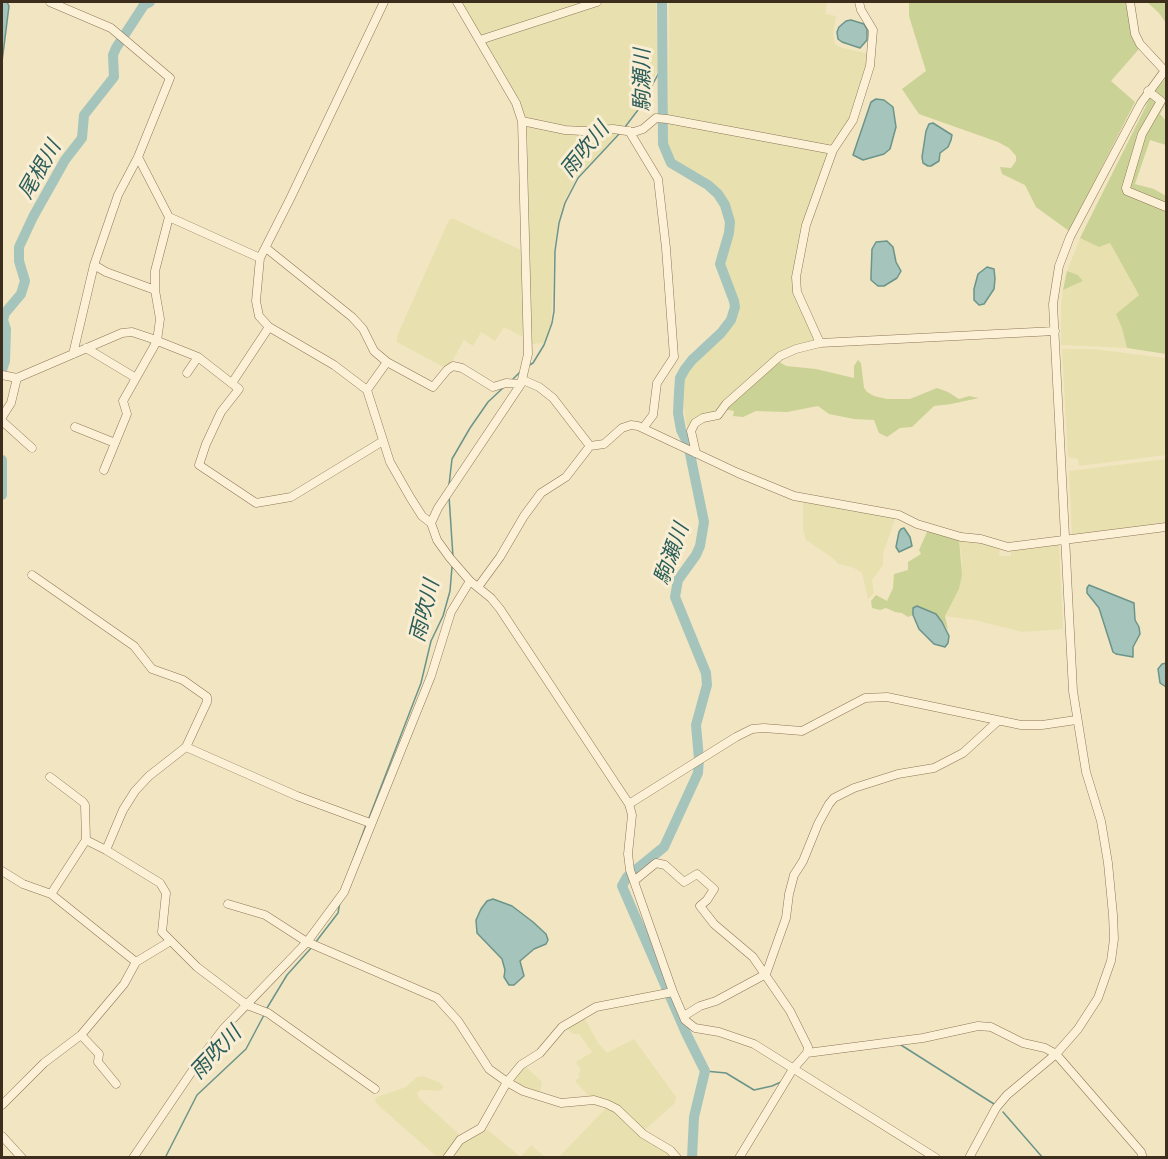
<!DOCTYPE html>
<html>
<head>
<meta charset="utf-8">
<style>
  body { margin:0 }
  #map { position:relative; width:1168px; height:1159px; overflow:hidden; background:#f2e5c2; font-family:Literata,serif }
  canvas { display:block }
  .frame { position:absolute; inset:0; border:3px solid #3d2d1d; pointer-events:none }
</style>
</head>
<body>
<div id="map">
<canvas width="1168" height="1159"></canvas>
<div class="frame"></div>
</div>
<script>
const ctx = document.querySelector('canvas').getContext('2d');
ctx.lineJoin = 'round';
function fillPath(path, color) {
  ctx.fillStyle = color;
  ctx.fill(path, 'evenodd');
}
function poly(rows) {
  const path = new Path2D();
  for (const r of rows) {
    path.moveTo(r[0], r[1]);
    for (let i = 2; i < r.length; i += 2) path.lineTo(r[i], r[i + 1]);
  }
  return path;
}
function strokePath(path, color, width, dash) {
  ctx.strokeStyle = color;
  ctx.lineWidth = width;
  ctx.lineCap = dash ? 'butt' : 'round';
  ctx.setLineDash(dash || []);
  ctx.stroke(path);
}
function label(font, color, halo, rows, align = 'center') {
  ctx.font = font + ' Literata,"Noto Sans JP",serif';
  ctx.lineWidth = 6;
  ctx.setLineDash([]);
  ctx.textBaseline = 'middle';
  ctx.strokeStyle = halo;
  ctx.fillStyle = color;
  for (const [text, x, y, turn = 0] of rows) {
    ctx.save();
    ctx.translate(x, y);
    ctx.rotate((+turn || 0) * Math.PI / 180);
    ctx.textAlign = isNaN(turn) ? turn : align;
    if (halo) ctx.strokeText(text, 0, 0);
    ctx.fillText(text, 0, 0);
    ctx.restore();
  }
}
const farmland = poly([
  [462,2,590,2,482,37],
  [603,2,656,2,658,69,640,105,623,128,565,128,526,119,520,101,484,40],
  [669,2,827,2,825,14,836,16,833,34,835,44,839,47,870,54,850,125,833,149,668,117],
  [668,120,829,151,803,230,795,278,817,338,815,342,779,355,716,413,689,431,686,423,682,391,686,375,694,361,732,326,739,309,739,302,726,272,725,258,734,221,729,205,721,191,708,180,677,164,671,157,668,147],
  [527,125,620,132,577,177,564,202,558,222,554,251,551,322,544,343,531,344],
  [452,218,523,251,523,337,504,327,495,341,481,332,473,346,464,340,450,365,445,368,397,342,397,336,449,220],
  [1080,238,1099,247,1110,243,1139,295,1116,314,1122,328,1127,348,1061,345,1061,306,1063,290,1083,281,1078,275,1067,271],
  [1062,349,1094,349,1166,358,1166,455,1079,466,1078,459,1068,457],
  [1166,459,1166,525,1072,537,1069,471],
  [803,501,896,517,883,553,883,565,872,580,874,593,868,599,862,573,852,567,838,564,834,559,806,540,803,529],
  [959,539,980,542,1000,548,999,556,1011,556,1011,549,1059,544,1063,629,1022,632,974,620,945,616,959,589,962,561],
  [583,1015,598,1043,607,1053,634,1039,676,1097,675,1103,647,1128,643,1130,613,1103,603,1099,586,1097,587,1094,575,1081,580,1077,578,1074,581,1070,576,1062,592,1052,579,1034,573,1034,566,1027],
  [526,1067,542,1082,540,1092,537,1093,514,1082,516,1076],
  [423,1076,439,1082,444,1087,440,1091,421,1090,417,1093,419,1098,461,1136,442,1157,437,1157,377,1104,375,1100,377,1097,406,1087,417,1077],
  [608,1106,675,1158,558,1158],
  [484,1127,521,1157,531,1145,545,1157,449,1158,466,1138]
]);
const green = poly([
  [906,2,1128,2,1139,49,1111,81,1135,102,1069,231,1036,207,1025,185,1002,174,1000,167,1011,168,1016,161,1016,156,1009,148,998,142,919,114,902,89,926,71,909,16,909,3],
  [1147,2,1164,2,1166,5,1166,23,1159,13],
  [1165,79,1166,103,1160,114,1166,121,1166,152,1166,145,1150,140,1135,184,1154,189,1166,196,1166,354,1127,348,1122,328,1116,314,1139,295,1110,243,1099,247,1080,238,1150,98],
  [1067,271,1078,275,1083,281,1063,290],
  [776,360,786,366,816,369,854,378,854,366,858,360,861,363,864,388,867,392,874,396,887,399,910,399,937,388,948,392,959,399,969,396,979,398,951,404,934,406,912,427,900,428,887,437,879,433,874,420,854,419,829,414,818,406,787,412,756,411,743,417,733,416,734,411,725,409],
  [928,530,959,539,962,575,959,589,945,616,948,630,942,622,913,608,913,615,908,617,902,613,895,612,886,608,880,610,872,608,871,601,876,595,887,601,893,588,894,574,908,570,908,562,921,554,919,550]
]);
const water = poly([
  [2,2,7,2,9,6,2,62,2,2],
  [851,20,864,24,867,29,867,40,860,48,842,42,838,39,837,32,839,27,846,21,851,20],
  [876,99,884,100,893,107,896,127,890,149,884,154,863,160,853,155,871,102,876,99],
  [933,123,952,135,951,140,948,147,940,153,939,161,931,166,928,166,923,163,922,157,926,131,929,124,933,123],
  [887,241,893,247,896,262,901,271,897,278,884,286,878,286,871,280,871,276,872,249,876,242,887,241],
  [987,267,994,269,995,279,994,289,984,304,979,305,974,300,974,289,978,274,987,267],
  [904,528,910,537,912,546,899,552,896,547,899,532,901,529,904,528],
  [1089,585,1134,603,1135,620,1139,627,1140,634,1133,647,1133,657,1116,654,1113,652,1099,608,1087,593,1087,588,1089,585],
  [917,606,936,614,942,622,949,636,948,643,945,647,934,644,919,629,913,615,913,608,917,606],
  [1166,663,1166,687,1160,683,1158,669,1162,664,1166,663],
  [493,899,512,906,533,922,546,934,548,940,546,944,534,949,520,961,524,976,514,985,509,985,504,977,505,970,502,959,477,933,476,920,481,909,487,901,493,899]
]);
const stream = poly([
  [625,127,641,106,662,67],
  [528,366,533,363,544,345,552,323,554,311,555,251,559,223,565,203,578,178,620,133],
  [512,380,521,371],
  [449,485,452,459,470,428,488,402,504,387],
  [449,496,453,557],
  [369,818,421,683,431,641,443,616,450,591,452,567],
  [350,868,366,825],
  [315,943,338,913,340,902],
  [267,1008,287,975,312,947],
  [901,1045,994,1104],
  [833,1053,864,1049],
  [705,1071,726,1073,754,1090,772,1086,781,1082],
  [1003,1112,1043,1158],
  [165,1158,197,1095,246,1049,264,1015]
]);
const river = poly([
  [662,2,663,144,671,163,708,185,718,194,725,205,730,222,729,233,720,264,734,301,735,307,731,320,721,333,692,360,685,369,680,378,679,392,678,413,681,430,688,444,704,522,700,546,696,555,678,580,675,597,706,673,707,685,696,725,699,759,698,773,664,847,627,877,622,886,686,1033,705,1071,694,1117,692,1158],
  [2,370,5,361,6,329,3,320,5,313,21,294,25,281,19,261,19,247,33,217,65,160,82,138,84,115,114,77,113,55,116,48,144,5,150,2],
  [2,460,2,495]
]);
const minor = poly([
  [50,2,111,28,170,78,138,157,118,195,94,265,73,354],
  [384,2,290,199,260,258,256,301,259,316,269,327,334,365,367,390,390,462,410,497,422,516,431,523,437,540,450,558,470,581,491,598,500,609,629,804,632,815,628,854,630,870,673,992,685,1020,695,1028,719,1032,754,1044,936,1158],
  [1130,2,1135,34,1140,44,1166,72],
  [480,40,597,2],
  [1148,91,1161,101,1142,134,1126,188,1127,191,1166,207],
  [522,121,565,130,582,131,613,129,634,132,643,129,656,118,667,119,833,150],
  [629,131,658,179,666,248,674,357,657,383,653,415,643,428],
  [138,157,169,217,260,258],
  [266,248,352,317,363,329,374,351,387,362,433,387,447,370,453,366,462,368,493,387,506,383,521,384],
  [94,265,106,272,155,290],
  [820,343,797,292,796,277,806,225,833,150,853,120,870,66,873,30,861,10,859,2],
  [86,348,136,378],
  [187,373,198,357],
  [2,375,17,378,122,333,132,332,150,338,198,357,239,389,221,412,206,444,199,465,256,503,291,497,383,441],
  [523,380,539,387,553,398,590,446],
  [232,383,269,327],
  [367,390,387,362],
  [2,417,11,403,17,378],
  [2,421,32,448],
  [75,427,115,443],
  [696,453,691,431,695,423,703,418,718,415,726,404,780,356,796,349,820,343,1055,331],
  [104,470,127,414,123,401,157,341,160,319,155,290,155,271,169,217],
  [431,523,438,508,521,384,528,354,522,121,516,103,457,2],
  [32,575,134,646,152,669,183,680,207,697,207,702,186,747,149,776,135,791,123,810,106,850],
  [478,587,500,557,524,516,541,493,566,477,590,446,604,444,622,428,631,425,638,426,738,473,794,496,899,515,917,524,961,537,981,539,1008,547,1166,527],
  [186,747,297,796,370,823],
  [50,777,83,802,85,805,86,840],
  [629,804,736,737,752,729,764,728,802,731,865,698,887,697,1021,725,1042,725,1076,720],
  [2,871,23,884,51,894,136,962],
  [634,881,656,863,665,865,684,882,697,874,714,889,707,900,700,906,714,924,753,957,790,1011,808,1047,807,1053,793,1069,739,1158],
  [51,894,86,840,106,850,160,883,166,893,162,932,197,967,247,1005,268,1013,375,1089],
  [228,904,265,915,307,942,437,998,458,1021,489,1069,507,1082,523,1091,561,1103,594,1100,607,1104,617,1109,643,1134,670,1150,677,1158],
  [684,1016,700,1006,716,1001,766,974,786,918,789,894,794,875,803,861,818,824,829,804,834,798,854,788,898,774,934,768,963,753,998,721],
  [81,1035,99,1054,98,1062,116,1084],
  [807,1053,923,1038,978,1026,991,1027,1023,1043,1045,1048,1056,1054,1141,1152,1143,1158],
  [2,1105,44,1063,81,1035,124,984,136,962,169,942],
  [2,1136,22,1158],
  [133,1158,201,1058,224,1028,307,942,344,892,431,676,451,612,470,581],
  [447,1158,460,1140,481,1128,507,1082,521,1065,540,1053,562,1027,596,1007,673,992],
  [969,1158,996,1108,1007,1095,1056,1054,1078,1029,1098,998,1111,961,1114,939,1113,915,1108,863,1101,821,1086,772,1073,691,1053,304,1059,266,1070,237,1141,103,1166,69]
]);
const waterNames = [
  ["駒瀬川",643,80,-90],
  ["雨吹川",585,150,-51],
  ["尾根川",40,170,-60],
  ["駒瀬川",672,554,-70],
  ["雨吹川",425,611,-76],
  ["雨吹川",216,1053,-47]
];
fillPath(farmland, '#e9e0af');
fillPath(green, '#cad295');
fillPath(water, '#a5c5bc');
strokePath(water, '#6b948a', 1.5);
strokePath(stream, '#6b948a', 1.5);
strokePath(river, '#a5c5bc', 10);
strokePath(minor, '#8e7557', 9);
strokePath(minor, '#fcf1d7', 8);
label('italic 21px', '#2b5e5b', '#f9eed3', waterNames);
</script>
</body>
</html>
